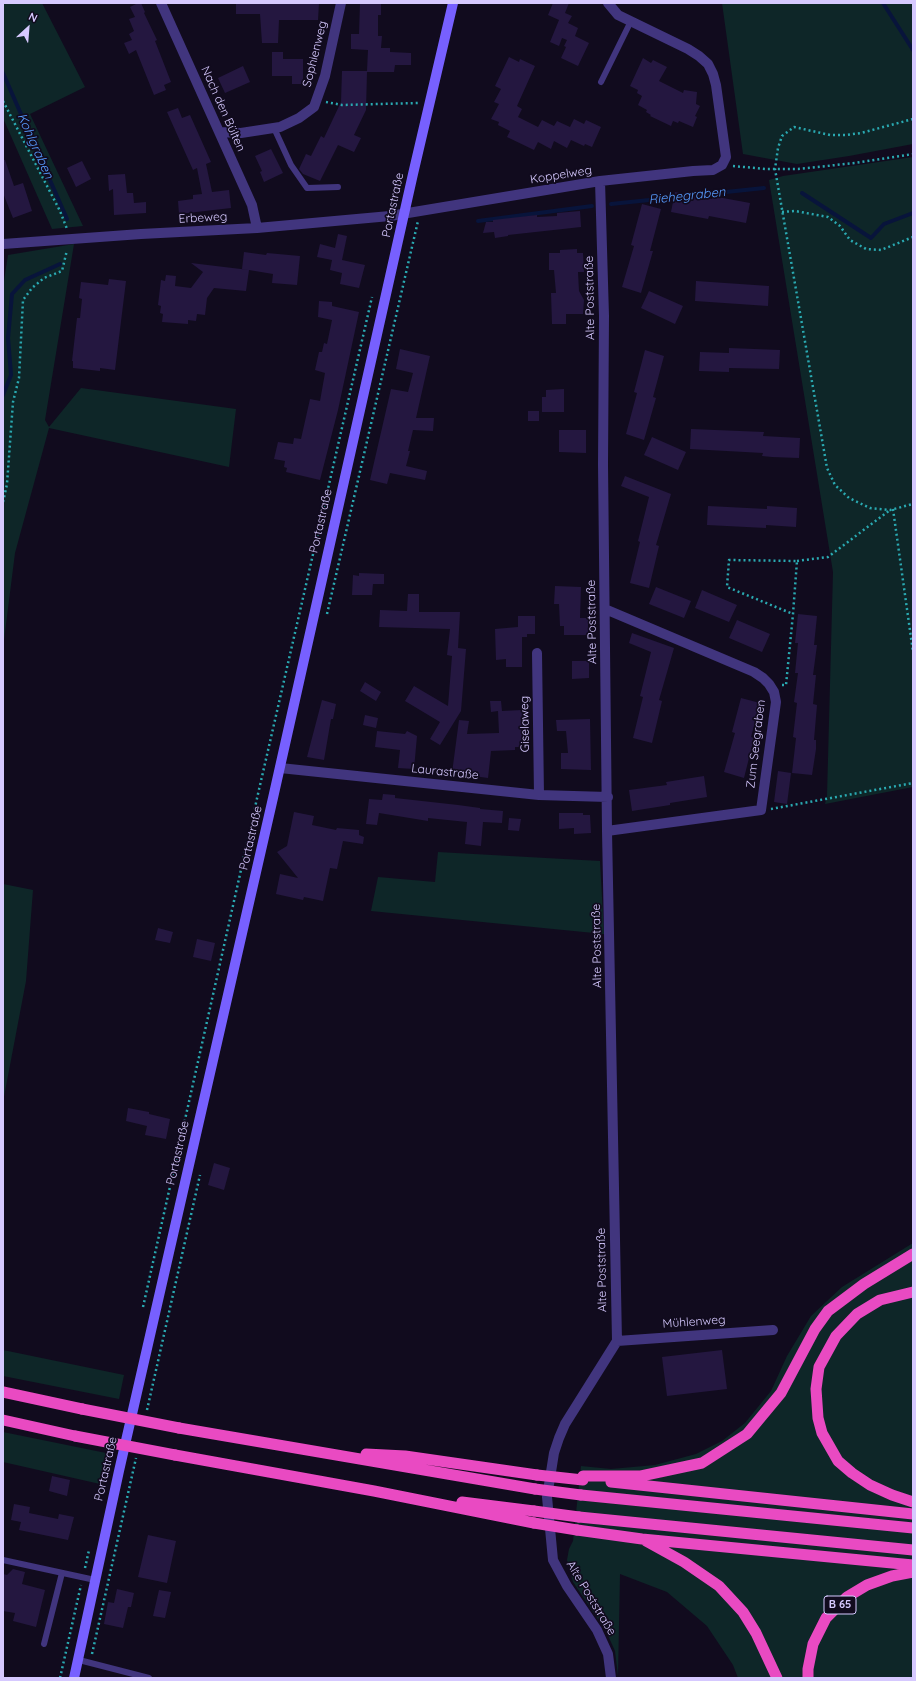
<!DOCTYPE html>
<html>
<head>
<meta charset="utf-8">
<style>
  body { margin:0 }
  #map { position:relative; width:916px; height:1681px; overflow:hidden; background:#110b1e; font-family:Quicksand,sans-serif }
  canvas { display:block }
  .frame { position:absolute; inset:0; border:4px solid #d6c9ff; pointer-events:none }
  .north { position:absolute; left:8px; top:8px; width:40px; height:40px; -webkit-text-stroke:3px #110b1e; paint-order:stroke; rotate:26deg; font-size:11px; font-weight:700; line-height:16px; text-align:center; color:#d6c9ff }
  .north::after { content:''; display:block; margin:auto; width:14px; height:18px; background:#d6c9ff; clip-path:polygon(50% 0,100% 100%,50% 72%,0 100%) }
</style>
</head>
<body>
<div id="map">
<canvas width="916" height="1681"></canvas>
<div class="frame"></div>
<div class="north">N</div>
</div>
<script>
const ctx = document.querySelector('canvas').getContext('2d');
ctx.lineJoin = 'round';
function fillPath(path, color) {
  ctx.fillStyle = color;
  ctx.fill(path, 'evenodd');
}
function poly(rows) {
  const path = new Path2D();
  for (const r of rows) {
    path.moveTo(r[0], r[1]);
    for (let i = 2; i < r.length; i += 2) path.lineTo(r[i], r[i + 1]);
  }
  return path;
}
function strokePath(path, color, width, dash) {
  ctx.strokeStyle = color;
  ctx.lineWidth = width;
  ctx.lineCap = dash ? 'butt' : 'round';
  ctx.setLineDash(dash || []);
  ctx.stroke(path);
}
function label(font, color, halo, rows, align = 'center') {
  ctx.font = font + ' Quicksand,sans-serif';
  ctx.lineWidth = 3.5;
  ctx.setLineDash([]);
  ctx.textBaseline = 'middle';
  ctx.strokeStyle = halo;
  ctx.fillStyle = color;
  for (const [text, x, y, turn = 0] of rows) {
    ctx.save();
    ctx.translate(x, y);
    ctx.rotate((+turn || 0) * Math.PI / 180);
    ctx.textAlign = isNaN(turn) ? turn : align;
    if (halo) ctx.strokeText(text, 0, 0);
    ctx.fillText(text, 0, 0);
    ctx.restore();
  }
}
const green = poly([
  [3,3,42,3,85,87,30,114,83,226,52,229,3,118],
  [722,3,913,3,913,144,849,156,797,164,743,154],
  [913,157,913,787,825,804,827,796,833,572,769,180,783,176],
  [74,244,45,420,49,427,81,388,236,409,229,467,49,428,15,553,3,648,3,287,8,255],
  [438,852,600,861,604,934,371,911,378,877,435,882],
  [3,884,33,890,26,981,3,1102],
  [913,1243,913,1678,738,1678,733,1665,707,1626,667,1592,620,1574,618,1676,615,1651,606,1631,573,1582,567,1560,569,1549,573,1541,581,1466,611,1469,655,1465,696,1454,722,1441,745,1423,771,1391,787,1356,811,1316,842,1287],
  [3,1350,124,1375,119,1399,3,1376],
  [3,1432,106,1453,100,1484,3,1462]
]);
const stream = poly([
  [883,3,913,50],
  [3,73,67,219],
  [802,193,871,238,884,224,913,213],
  [688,196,764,188],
  [611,204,678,197],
  [478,221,592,206],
  [3,395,11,375,8,338,12,294,25,280,60,264]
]);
const building = poly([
  [138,3,141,3,145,12,144,13,157,40,155,41,171,82,164,85,166,90,154,95,136,50,129,54,124,43,132,40,129,34,134,31,129,19,135,17,130,7],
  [236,3,319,3,318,20,279,20,278,43,262,43,260,14,236,14],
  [360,3,381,3,381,15,378,15,378,36,382,36,381,48,390,48,390,52,411,53,411,65,395,65,394,72,367,72,366,110,354,135,361,138,354,152,338,145,320,181,303,174,299,169,306,154,311,156,321,136,324,138,341,102,342,71,367,71,368,50,351,49,351,34,359,34],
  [553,3,569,3,565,13,572,16,568,23,578,28,575,36,589,43,578,66,561,58,566,47,564,46,567,40,562,38,559,46,550,42,559,20,548,15],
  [272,52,283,52,283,59,303,59,303,84,292,84,292,76,272,76],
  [509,57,519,62,520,59,535,66,517,106,522,109,518,117,538,127,542,120,554,126,557,121,570,127,574,119,584,124,586,120,601,127,592,147,585,144,584,146,571,140,567,148,554,141,551,149,538,142,534,150,507,137,510,131,498,125,499,122,491,119,499,104,494,102,501,89,495,86],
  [643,58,651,63,653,60,667,67,659,81,683,93,684,90,697,92,696,104,700,106,695,116,697,117,693,127,679,121,678,123,673,121,671,126,650,116,651,115,646,112,647,110,638,105,642,96,637,93,638,90,630,86],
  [243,66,250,82,225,93,218,78],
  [178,108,182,118,190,115,211,162,206,164,212,192,229,190,231,208,179,214,178,201,193,199,193,195,202,194,197,168,193,170,167,112],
  [271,149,283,173,264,182,260,172,262,171,255,156],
  [3,160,5,160,14,186,23,183,32,211,13,218,3,193],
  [82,161,91,179,76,187,67,168],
  [125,174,127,193,133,193,134,203,146,202,146,213,114,215,113,189,109,191,108,175],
  [675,192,712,199,712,196,750,203,746,223,709,216,708,219,671,212],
  [642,204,661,209,650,251,653,251,641,293,622,287,634,246,631,245],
  [580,211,581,227,508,235,508,236,495,238,494,232,483,233,486,222,493,222,493,220,537,215,537,217,557,216,557,213],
  [338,234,347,236,342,260,365,265,359,288,340,284,342,273,330,270,332,260,317,257,320,244,335,248],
  [577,249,577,253,583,253,584,272,578,272,579,291,584,300,583,314,566,314,566,324,552,324,551,293,556,293,554,270,549,270,549,253,560,253,560,250],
  [244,252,266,255,267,253,300,256,297,285,272,283,273,274,249,270,246,291,214,288,207,298,205,315,197,314,196,321,188,320,188,324,162,322,163,314,160,313,161,306,158,305,161,280,165,281,166,275,176,276,175,286,191,288,203,272,191,263,249,270,242,269],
  [109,279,126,281,115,370,100,368,100,371,73,368,73,361,72,361,77,318,80,318,82,299,79,298,81,282,108,285],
  [696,281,769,286,768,306,695,301],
  [649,291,683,306,675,324,641,308],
  [319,301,332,302,332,306,359,312,338,410,320,480,286,472,287,468,284,467,285,461,274,459,278,442,293,444,294,438,301,439,310,399,320,401,325,373,315,370,319,352,322,352,324,343,327,344,332,320,318,317],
  [729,348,780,350,779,369,729,368,729,372,699,371,700,352,729,353],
  [400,349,430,356,416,418,434,418,433,431,413,430,408,451,410,451,406,466,427,471,425,480,390,473,387,484,370,480,391,389,408,392,413,373,396,369],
  [645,350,664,356,653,397,656,398,644,440,626,434,637,393,634,392],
  [564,389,564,412,542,412,542,397,546,397,546,390],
  [528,411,539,411,539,421,528,421],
  [691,429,764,432,763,436,800,438,799,458,772,457,762,456,763,453,690,449],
  [559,430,586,430,586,453,559,452],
  [652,437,686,452,678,470,644,455],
  [625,476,671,494,656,545,659,546,649,588,630,583,640,542,638,541,649,497,621,486],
  [708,506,767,509,767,506,797,508,796,527,766,525,766,528,707,525],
  [359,573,384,574,384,584,373,584,372,595,352,595,353,575,359,576],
  [555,586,581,587,580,618,588,618,588,635,564,635,564,626,560,626,559,604,554,604],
  [656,587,691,601,684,618,649,604],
  [702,590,737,605,729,622,695,608],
  [408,594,419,594,419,612,460,612,458,648,466,649,461,711,440,745,430,739,440,722,405,701,414,686,448,706,452,656,447,655,450,629,379,627,380,610,407,611],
  [798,614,817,616,814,645,817,645,813,675,816,675,813,704,817,705,814,740,816,740,816,749,812,775,792,773,796,738,793,737,797,703,794,702,798,673,795,673,798,643,795,643],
  [518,616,535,616,535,634,527,634,527,637,522,637,522,667,506,667,506,659,496,660,495,629,518,627],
  [737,620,770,634,762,652,729,638],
  [632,633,674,648,659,700,662,701,652,743,633,738,643,697,640,696,651,652,629,643],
  [572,661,589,661,589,678,572,679],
  [365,682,381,692,376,701,360,691],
  [741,698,760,703,751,737,754,738,744,778,724,772,735,733,732,732],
  [322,700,336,704,333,719,331,719,324,760,307,757],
  [490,701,501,701,502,711,522,710,524,747,515,747,515,750,491,751,488,778,452,773,459,720,469,721,467,734,499,733,498,711,491,712],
  [365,715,378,718,376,728,363,725],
  [590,719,591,770,561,769,561,753,568,753,566,731,557,731,556,720],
  [377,731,405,734,407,731,417,736,414,769,398,768,400,750,375,747],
  [778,771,791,773,787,804,774,802],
  [704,776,707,797,670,803,670,805,632,811,629,790,667,785,666,782],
  [383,794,395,795,395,798,458,805,480,808,480,809,503,811,502,823,483,822,481,846,465,844,467,822,428,818,428,821,379,813,377,825,366,824,369,799,382,800],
  [294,812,314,816,312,825,336,830,337,828,359,830,359,835,364,837,363,844,343,841,337,869,330,868,323,901,304,897,303,900,276,894,280,874,298,878,277,852,287,846],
  [559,813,583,813,583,815,590,815,591,833,574,834,574,828,559,829],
  [509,818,521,819,519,831,508,830],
  [158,928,173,932,170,943,155,940],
  [197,939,215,943,211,961,193,957],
  [128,1108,149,1112,149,1114,170,1119,166,1139,145,1135,147,1126,126,1121],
  [214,1163,230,1168,224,1190,208,1185],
  [722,1350,727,1389,667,1396,662,1357],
  [52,1476,70,1480,67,1496,49,1491],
  [14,1504,30,1507,29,1513,58,1519,59,1514,74,1517,68,1540,19,1530,21,1522,11,1520],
  [148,1535,176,1541,167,1583,138,1577],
  [13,1569,25,1572,22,1584,45,1590,36,1627,13,1621,15,1613,3,1611,3,1574,7,1575],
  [117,1589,134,1593,131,1607,128,1607,123,1628,104,1624,108,1602,114,1603],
  [159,1590,171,1592,165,1618,153,1616]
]);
const path = poly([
  [3,101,60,211,67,229],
  [326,102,342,105,419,103],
  [913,119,861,133,846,135,830,135,794,127,782,136,778,148,775,169,827,468,835,485,849,498,870,508,890,510,913,504],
  [733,166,766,169,798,169,855,163,913,154],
  [782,212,795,211,828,217,840,226,850,240,866,249,881,250,913,237],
  [3,502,7,484,13,402,19,378,23,300,32,288,44,278,62,271,67,250],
  [893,509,913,652],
  [797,561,828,557,890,510],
  [327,614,418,221],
  [782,685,786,685,793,614,797,561,729,560,727,587,793,614],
  [771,809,913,783],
  [143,1307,258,794,372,297],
  [147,1410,200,1175],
  [85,1568,89,1550],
  [92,1654,136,1458],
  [60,1678,81,1585]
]);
const service = poly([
  [601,82,631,21],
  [274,128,291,165,307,188,338,187],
  [3,1560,95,1580],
  [44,1644,62,1573],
  [79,1660,149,1678]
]);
const minor = poly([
  [161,3,252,205,257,228],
  [220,132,241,133,280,127,299,118,314,107,325,76,341,3],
  [600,181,604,316,603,464,607,831,617,1341,565,1424,559,1438,554,1453,547,1497,553,1560,567,1586,597,1630,608,1654,611,1678],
  [3,244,141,234,257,228,390,216,600,181,693,171,713,170,722,165,726,157,716,85,713,74,708,64,699,56,688,49,618,15,608,3],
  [605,609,754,672,763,678,769,684,774,692,776,702,761,810,607,831],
  [537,653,539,795],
  [280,768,539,795,608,797],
  [617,1341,773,1330]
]);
const secondary = poly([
  [74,1678,119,1471,273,798,413,174,453,3]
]);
const trunk = poly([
  [913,1292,880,1300,857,1314,836,1336,819,1367,816,1389,818,1418,822,1433,838,1461,852,1473,870,1485,892,1495,913,1502],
  [3,1392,82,1409],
  [3,1420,75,1436],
  [179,1428,535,1489],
  [366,1454,405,1456,537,1475],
  [175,1455,374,1491,534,1523],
  [583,1476,641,1476,702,1463,747,1434,781,1393,815,1329,828,1311,864,1284,913,1254],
  [611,1482,913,1514],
  [581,1495,913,1528],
  [462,1502,534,1511],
  [579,1517,913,1550],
  [577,1530,642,1539,913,1565],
  [646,1541,684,1562,719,1586,743,1612,756,1633,777,1678],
  [808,1678,808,1669,813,1644,826,1618,847,1597,867,1585,892,1576,913,1572]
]);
const trunkBridge = poly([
  [82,1409,179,1428],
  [75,1436,175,1455],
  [537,1475,583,1480],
  [535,1489,581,1495],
  [534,1511,579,1517],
  [534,1523,577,1530]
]);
const shields = [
  [840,1605,32]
];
const shieldNames = [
  ["B 65",840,1605]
];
const streetNames = [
  ["Sophienweg",315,54,-76],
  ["Nach den Bülten",223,109,66],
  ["Koppelweg",561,175,-9],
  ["Portastraße",393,205,-78],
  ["Erbeweg",203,218,-3],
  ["Alte Poststraße",590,298,-91],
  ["Portastraße",321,521,-77],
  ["Alte Poststraße",592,622,-91],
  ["Giselaweg",525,724,-91],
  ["Zum Seegraben",756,744,-83],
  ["Laurastraße",445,772,6],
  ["Portastraße",251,838,-77],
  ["Alte Poststraße",597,946,-91],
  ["Portastraße",178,1153,-77],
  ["Alte Poststraße",602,1270,-91],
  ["Mühlenweg",694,1322,-4],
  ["Portastraße",106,1469,-77],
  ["Alte Poststraße",591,1598,59]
];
const waterNames = [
  ["Kohlgraben",35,146,66],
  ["Riehegraben",687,196,-6]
];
fillPath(green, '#0e2628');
strokePath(stream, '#08143b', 4);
fillPath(building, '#241740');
strokePath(path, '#2aa9b1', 2.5, [2, 3]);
strokePath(service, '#41357e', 6);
strokePath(minor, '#41357e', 10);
strokePath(secondary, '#7760ff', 10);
strokePath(trunk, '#e94ac2', 11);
strokePath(trunkBridge, '#e94ac2', 11);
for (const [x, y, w] of shields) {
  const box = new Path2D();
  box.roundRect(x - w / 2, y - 9, w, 18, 3);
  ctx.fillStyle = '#110b1e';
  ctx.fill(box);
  strokePath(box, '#d6c9ff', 1);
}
label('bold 11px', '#d6c9ff', null, shieldNames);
label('12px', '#d6c9ff', '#110b1e', streetNames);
label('italic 13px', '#579cff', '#110b1e', waterNames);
</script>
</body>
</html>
